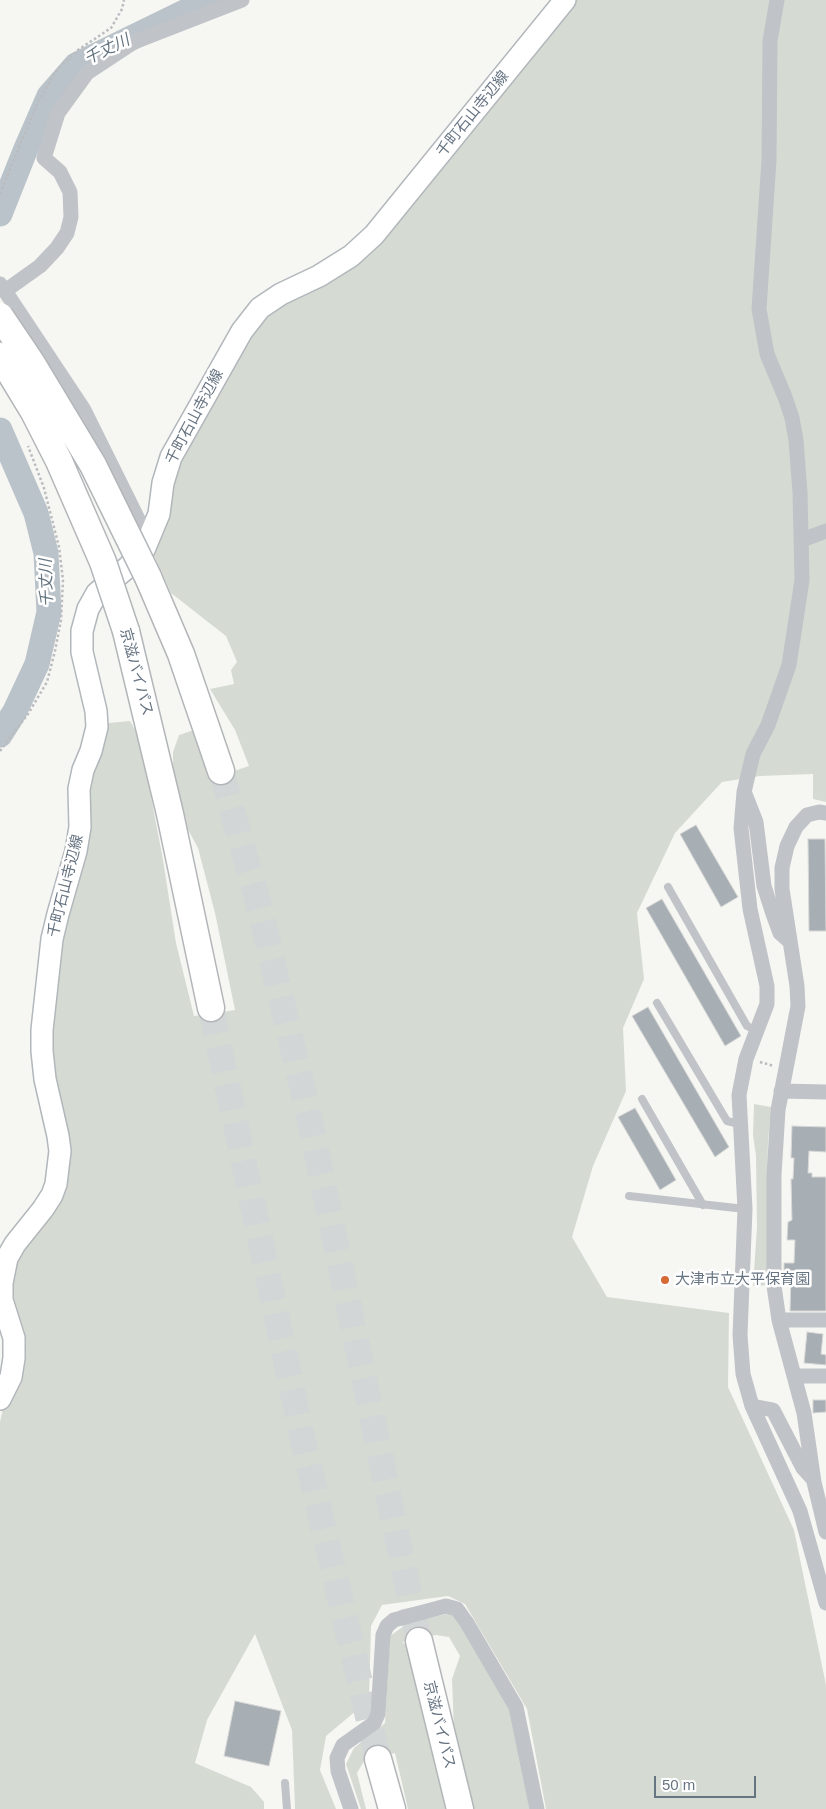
<!DOCTYPE html>
<html>
<head>
<meta charset="utf-8">
<style>
  body { margin:0 }
  #map { position:relative; width:826px; height:1809px; overflow:hidden; background:#f6f6f3; font-family:Helvetica,sans-serif }
  canvas { display:block }
  .scale { position:absolute; left:654px; top:1776px; width:102px; height:22px; box-sizing:border-box; border:2px solid #677482; border-top:0; padding-left:6px; font-size:15px; line-height:18px; white-space:nowrap; color:#677482; -webkit-text-stroke:4px #fff; paint-order:stroke }
</style>
</head>
<body>
<div id="map">
<canvas width="826" height="1809"></canvas>
<div class="scale">50 m</div>
</div>
<script>
const ctx = document.querySelector('canvas').getContext('2d');
ctx.lineJoin = 'round';
function fillPath(path, color) {
  ctx.fillStyle = color;
  ctx.fill(path, 'evenodd');
}
function poly(rows) {
  const path = new Path2D();
  for (const r of rows) {
    path.moveTo(r[0], r[1]);
    for (let i = 2; i < r.length; i += 2) path.lineTo(r[i], r[i + 1]);
  }
  return path;
}
function strokePath(path, color, width, dash) {
  ctx.strokeStyle = color;
  ctx.lineWidth = width;
  ctx.lineCap = dash ? 'butt' : 'round';
  ctx.setLineDash(dash || []);
  ctx.stroke(path);
}
function label(font, color, halo, rows, align = 'center') {
  ctx.font = font + ' Helvetica,"Noto Sans JP",sans-serif';
  ctx.lineWidth = 5;
  ctx.setLineDash([]);
  ctx.textBaseline = 'middle';
  ctx.strokeStyle = halo;
  ctx.fillStyle = color;
  for (const [text, x, y, turn = 0] of rows) {
    ctx.save();
    ctx.translate(x, y);
    ctx.rotate((+turn || 0) * Math.PI / 180);
    ctx.textAlign = isNaN(turn) ? turn : align;
    if (halo) ctx.strokeText(text, 0, 0);
    ctx.fillText(text, 0, 0);
    ctx.restore();
  }
}
const green = poly([
  [577,0,826,0,826,802,813,799,813,774,760,776,722,782,675,833,637,913,644,979,623,1028,626,1091,593,1166,572,1237,607,1297,729,1313,728,1387,794,1530,826,1685,826,1809,546,1809,527,1709,465,1604,448,1596,382,1605,371,1626,369,1700,326,1736,320,1770,336,1809,295,1809,292,1730,255,1634,207,1720,195,1763,251,1787,264,1802,264,1809,0,1809,0,1422,3,1409,9,1397,8,1295,15,1266,60,1195,54,1077,52,1020,59,958,85,797,103,731,109,723,130,721,140,739,163,860,176,943,194,1016,235,1010,215,913,198,848,186,826,173,779,173,752,179,735,194,730,204,749,210,779,249,766,235,730,210,689,234,684,231,670,237,662,226,636,171,593,152,551,175,471,243,343,276,309,323,285,369,250],
  [754,1104,771,1107,768,1142,767,1174,771,1285,753,1286,757,1227,756,1156,753,1135],
  [451,1613,474,1641,513,1712,532,1809,473,1809,454,1731,452,1679,460,1656,449,1637,436,1635,402,1642,409,1647,446,1809,408,1809,395,1753,364,1761,357,1773,366,1809,361,1809,346,1764,354,1748,385,1723,390,1636,408,1623]
]);
const river = poly([
  [0,214,25,151,49,96,76,65,209,0],
  [0,430,36,513,46,553,49,612,37,664,15,711,0,735]
]);
const building = poly([
  [696,825,738,897,721,907,680,834,696,825],
  [808,839,825,839,826,931,809,931,808,839],
  [662,899,741,1036,725,1046,646,908,662,899],
  [648,1007,729,1147,715,1157,632,1016,648,1007],
  [635,1108,676,1180,660,1190,618,1117,635,1108],
  [792,1126,826,1127,826,1152,809,1151,808,1173,812,1173,812,1177,826,1177,826,1311,790,1311,791,1276,784,1275,784,1263,794,1263,795,1240,787,1240,788,1222,792,1220,791,1179,793,1179,794,1158,791,1158,792,1126],
  [807,1332,823,1334,821,1354,826,1355,826,1365,804,1363,807,1332],
  [813,1400,826,1400,826,1412,813,1413,813,1400],
  [235,1701,281,1711,269,1766,224,1756,235,1701]
]);
const highwayTunnel = poly([
  [221,771,260,909,308,1112,419,1641],
  [211,1008,303,1441,378,1759]
]);
const path = poly([
  [0,194,38,101,57,70,78,50,111,28,122,9,124,0],
  [0,751,28,714,47,682,55,651,61,620,63,580,59,547,44,488,28,446],
  [760,1062,774,1066]
]);
const lane = poly([
  [668,887,747,1026,757,1031],
  [657,1003,727,1121,739,1124],
  [642,1099,703,1205],
  [629,1196,745,1209],
  [285,1783,287,1809]
]);
const street = poly([
  [777,0,770,41,769,160,759,309,767,354,785,397,792,418,796,440,800,493,802,580,789,665,768,725,753,754,744,792,741,828,750,909,767,986,767,1004,746,1059,739,1095,745,1209,740,1335,743,1374,752,1406,800,1511,826,1603],
  [0,284,5,291,40,266,57,248,67,233,71,217,70,192,60,172,44,158,58,113,87,73,134,42,242,0],
  [5,291,84,410,140,523,152,533],
  [802,540,826,531],
  [745,794,756,822,764,886,773,914,780,933,789,941],
  [826,813,819,812,807,815,796,827,787,846,782,868,782,889,797,986,798,1006,778,1110,774,1175,774,1286,779,1320,804,1413,814,1482,826,1532],
  [781,1091,826,1092],
  [779,1320,826,1320],
  [794,1376,826,1376],
  [752,1406,773,1410,803,1468,812,1478],
  [351,1809,338,1771,337,1758,343,1745,374,1723,378,1714,383,1635,387,1626,394,1620,446,1606,457,1609,467,1623,516,1707,537,1809]
]);
const secondary = poly([
  [0,1399,11,1377,14,1358,14,1338,2,1300,2,1283,7,1258,15,1244,43,1209,52,1195,56,1184,60,1151,58,1136,45,1079,42,1051,42,1030,52,939,58,914,76,851,80,827,79,789,83,770,91,751,97,727,96,711,82,652,82,631,88,609,97,593,128,567,144,550,159,514,163,483,171,457,242,331,260,308,281,294,319,276,351,256,374,235,565,0]
]);
const highway = poly([
  [148,577,181,654,221,771],
  [126,631,170,814,211,1008],
  [419,1641,460,1809],
  [378,1759,392,1809]
]);
const highwayBridge = poly([
  [0,316,31,362,93,465,148,577],
  [0,356,34,412,59,461,103,562,126,631]
]);
const markers = [
  [665,1280,5,"#d66934"]
];
const streetNames = [
  ["千町石山寺辺線",473,114,-51],
  ["千町石山寺辺線",195,417,-62],
  ["京滋バイパス",136,672,75],
  ["千町石山寺辺線",66,886,-76],
  ["京滋バイパス",439,1725,76]
];
const poiNames = [
  ["大津市立大平保育園",675,1280]
];
const waterNames = [
  ["千丈川",107,50,-26],
  ["千丈川",47,583,-92]
];
fillPath(green, '#d5dbd3');
strokePath(river, '#bac3c9', 25);
fillPath(building, '#a7aeb4');
strokePath(building, '#d7d8d6', 1);
strokePath(highwayTunnel, '#d2d6d7', 26, [26, 13]);
strokePath(secondary, '#b2b7bb', 24);
strokePath(highway, '#b3b6b9', 29);
strokePath(path, '#babcbf', 2.5, [2.5, 2.5]);
strokePath(lane, '#c0c3c7', 8);
strokePath(street, '#c0c3c7', 15);
strokePath(secondary, '#fff', 21);
strokePath(highway, '#fff', 26);
strokePath(highwayBridge, '#b3b6b9', 29, []);
strokePath(highwayBridge, '#fff', 26);
for (const [x, y, r, color] of markers) {
  const dot = new Path2D();
  dot.arc(x, y, r, 0, 2 * Math.PI);
  ctx.fillStyle = color;
  ctx.fill(dot);
  strokePath(dot, '#fff', 2);
}
label('15px', '#677482', '#fff', streetNames);
label('15px', '#677482', '#fff', poiNames, 'left');
label('italic 16px', '#63747f', '#fff', waterNames);
</script>
</body>
</html>
